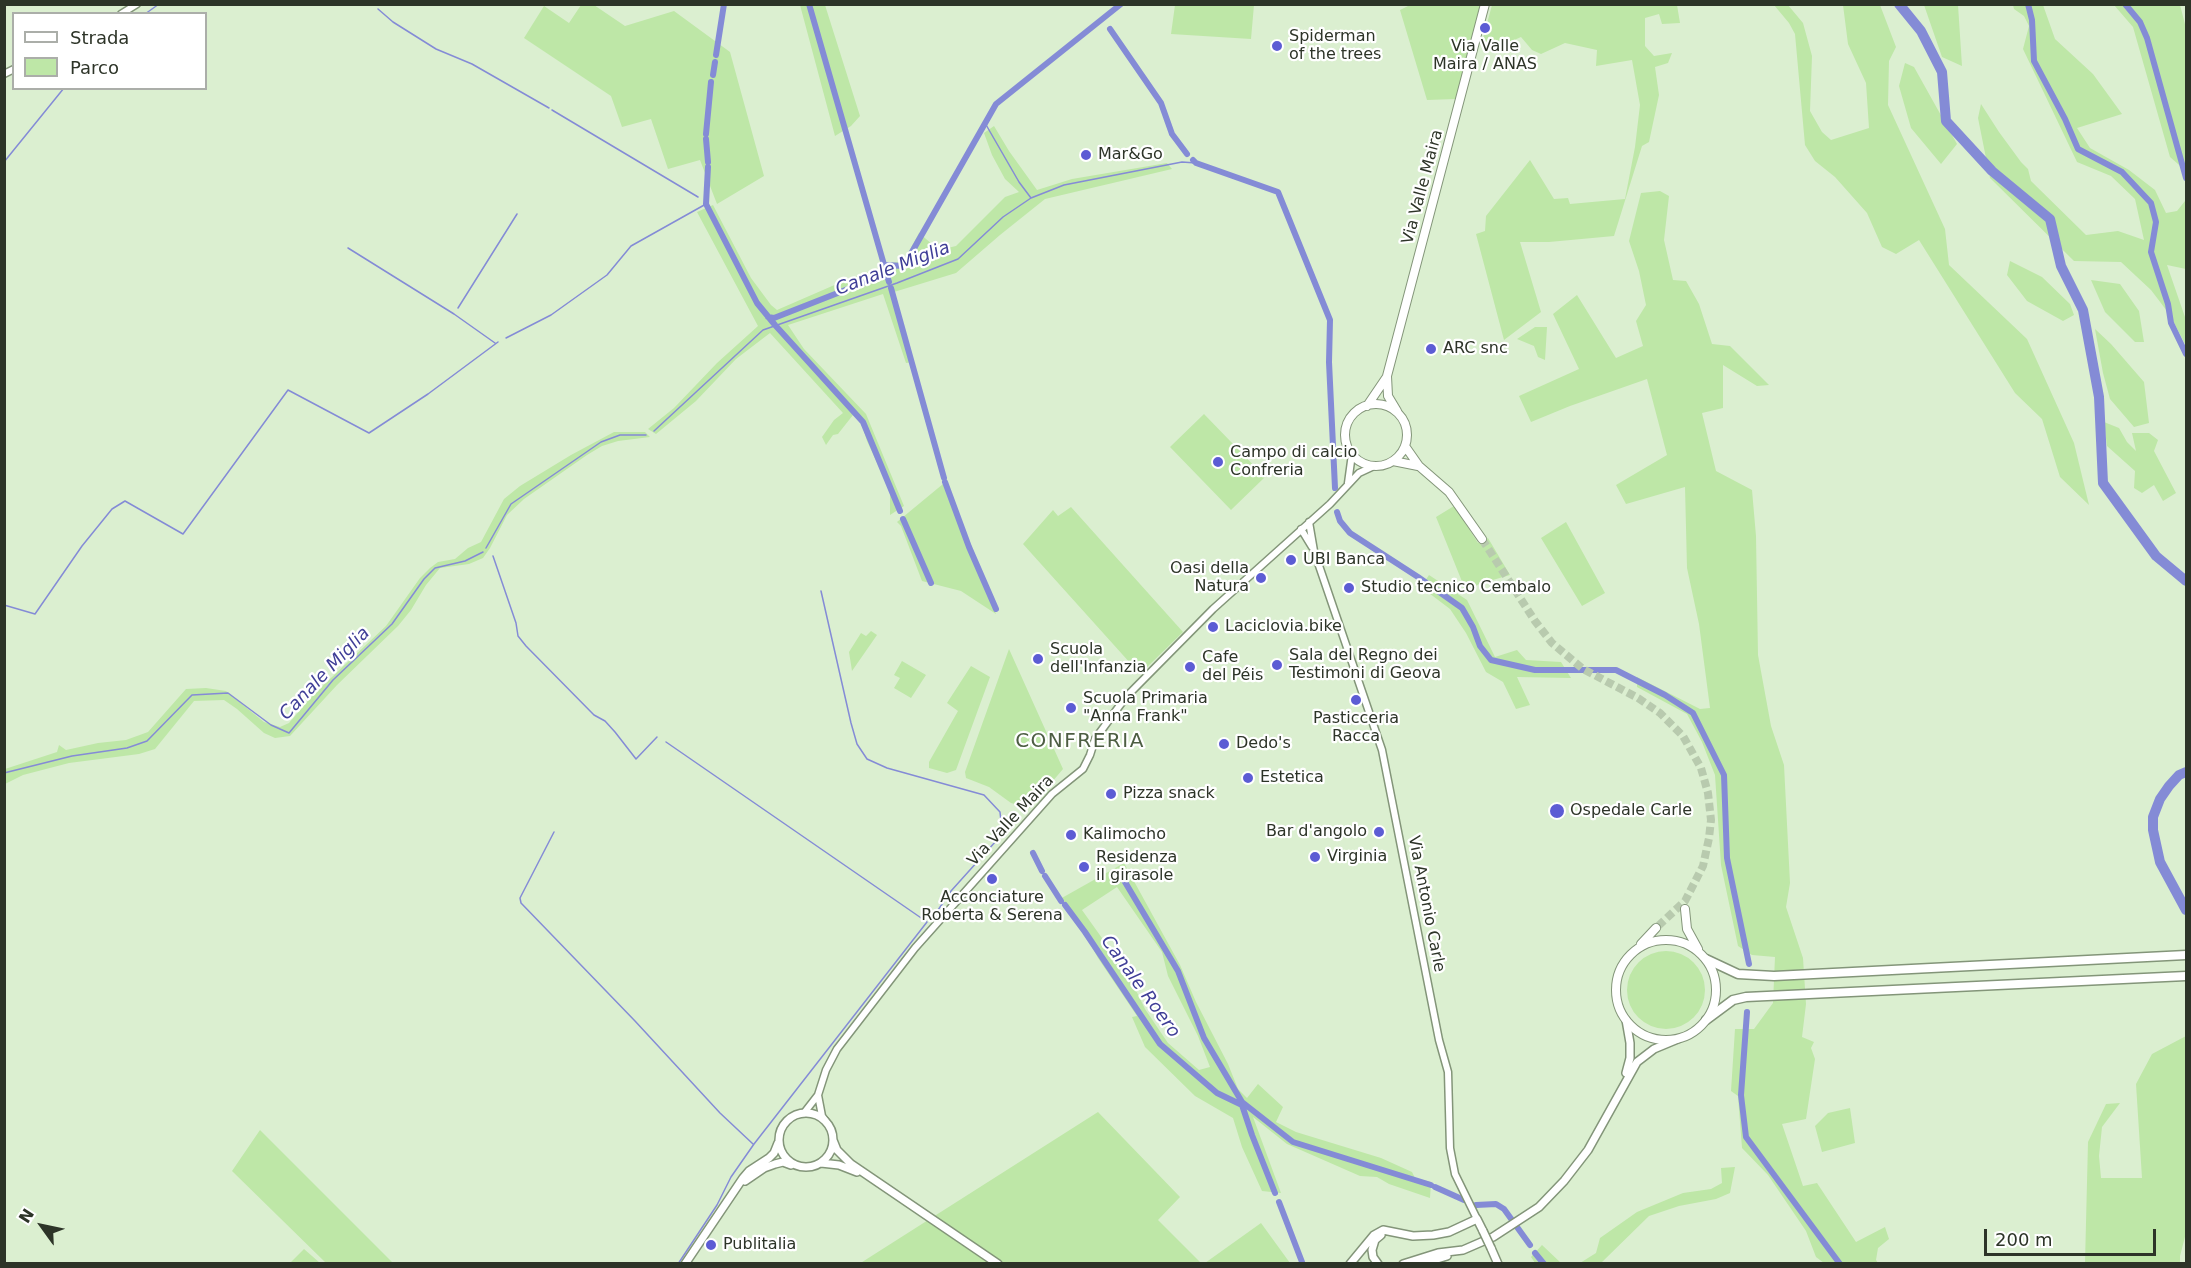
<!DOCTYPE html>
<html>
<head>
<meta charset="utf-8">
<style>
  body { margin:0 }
  #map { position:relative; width:2191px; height:1268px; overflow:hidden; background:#dbefd0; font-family:"DejaVu Sans",sans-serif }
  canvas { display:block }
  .frame { position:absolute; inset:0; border:6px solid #2d3428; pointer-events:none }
  .legend { position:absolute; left:12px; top:12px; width:195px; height:78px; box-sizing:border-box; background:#fff; border:2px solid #abaea9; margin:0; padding:8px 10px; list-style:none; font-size:18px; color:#2d3428 }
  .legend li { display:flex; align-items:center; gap:12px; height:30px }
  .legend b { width:30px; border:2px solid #abaea9 }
  .north { position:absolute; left:12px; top:1196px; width:60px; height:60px; -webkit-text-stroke:4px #fff; paint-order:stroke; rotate:303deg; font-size:16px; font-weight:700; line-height:24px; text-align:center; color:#2d3428 }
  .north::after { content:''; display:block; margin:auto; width:21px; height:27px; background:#2d3428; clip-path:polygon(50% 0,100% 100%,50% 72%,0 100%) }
  .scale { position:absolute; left:1984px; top:1229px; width:172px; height:27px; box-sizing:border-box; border:3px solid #2d3428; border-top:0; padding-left:8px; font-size:18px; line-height:21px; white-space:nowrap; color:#2d3428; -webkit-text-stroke:4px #fff; paint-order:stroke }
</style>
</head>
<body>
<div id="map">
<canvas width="2191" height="1268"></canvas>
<div class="frame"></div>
<ul class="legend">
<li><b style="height:8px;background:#fff"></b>Strada</li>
<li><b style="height:16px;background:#bee7a7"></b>Parco</li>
</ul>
<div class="north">N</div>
<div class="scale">200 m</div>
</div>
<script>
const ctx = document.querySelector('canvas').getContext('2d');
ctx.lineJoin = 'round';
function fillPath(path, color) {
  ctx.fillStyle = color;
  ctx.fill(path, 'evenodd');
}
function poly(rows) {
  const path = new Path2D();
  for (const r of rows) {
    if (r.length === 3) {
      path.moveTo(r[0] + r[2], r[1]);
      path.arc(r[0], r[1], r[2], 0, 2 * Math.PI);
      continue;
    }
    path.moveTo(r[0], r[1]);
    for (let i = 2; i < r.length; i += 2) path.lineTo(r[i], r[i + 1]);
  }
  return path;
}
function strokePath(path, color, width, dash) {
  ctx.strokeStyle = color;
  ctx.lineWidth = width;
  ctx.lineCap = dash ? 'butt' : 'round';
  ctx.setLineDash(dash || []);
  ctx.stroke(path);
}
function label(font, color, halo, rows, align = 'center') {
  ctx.font = font + ' "DejaVu Sans",sans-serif';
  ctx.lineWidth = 4.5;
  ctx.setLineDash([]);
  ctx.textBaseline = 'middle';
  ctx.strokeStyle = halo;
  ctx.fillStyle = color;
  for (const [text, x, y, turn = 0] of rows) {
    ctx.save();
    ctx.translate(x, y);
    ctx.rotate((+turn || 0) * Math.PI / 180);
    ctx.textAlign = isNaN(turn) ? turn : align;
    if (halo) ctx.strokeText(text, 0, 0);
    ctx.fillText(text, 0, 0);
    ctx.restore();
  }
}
const green = poly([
  [581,5,594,5,625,26,674,11,730,52,764,176,717,204,700,160,668,169,651,119,622,127,611,96,524,38,544,6,569,23],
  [800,5,825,5,860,116,851,126,835,136],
  [1175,5,1254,5,1251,39,1171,34],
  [1410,5,1480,5,1456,99,1427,100,1400,10],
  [1492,5,1677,5,1680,23,1662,24,1659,14,1645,18,1645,46,1654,56,1672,53,1668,63,1655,67,1659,95,1649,142,1642,146,1614,236,1549,242,1520,242,1541,312,1504,340,1476,234,1485,231,1486,216,1530,160,1554,199,1568,198,1570,204,1625,199,1635,147,1640,105,1632,60,1596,66,1597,50,1565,43,1541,54,1532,50,1521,37,1494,49,1481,46],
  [1774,5,1788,5,1803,23,1812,56,1810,111,1822,132,1831,140,1869,128,1866,83,1848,44,1843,5,1880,5,1896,47,1889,61,1888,105,1945,229,1949,265,2027,339,2074,443,2089,505,2060,477,2042,419,2015,393,1919,240,1896,254,1882,247,1867,213,1835,177,1815,161,1805,145,1795,34,1789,23],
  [1924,5,1958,5,1962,66,1942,57],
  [2013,5,2043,5,2055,39,2093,74,2122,114,2077,128,2090,148,2129,170,2155,190,2166,213,2177,211,2185,201,2186,192,2186,269,2167,265,2186,320,2186,346,2170,315,2151,290,2121,262,2074,261,1990,178,1978,118,1981,104,1999,132,2021,162,2028,169,2031,181,2086,235,2118,231,2144,240,2135,199,2111,176,2077,162,2023,49,2029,26,2024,16,2014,9],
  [2114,5,2180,5,2186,28,2186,171,2170,157,2133,27],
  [1905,63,1914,67,1957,144,1941,164,1911,128,1899,86],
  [994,126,1009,151,1037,190,1072,179,1167,163,1172,169,1045,199,1000,235,956,273,894,292,914,362,906,363,883,294,788,325,804,349,866,414,904,506,890,515,890,491,867,441,861,422,853,415,838,434,833,435,826,445,822,437,834,420,843,413,770,333,736,359,696,401,656,434,648,429,674,408,717,363,758,326,697,212,713,205,751,278,771,305,777,310,846,280,878,269,886,263,903,262,919,233,939,250,956,246,1005,197,1019,192,1005,179,992,155,984,133],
  [1660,191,1669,196,1664,240,1673,280,1686,281,1699,304,1712,344,1730,346,1769,385,1757,386,1723,365,1723,408,1702,413,1716,471,1752,490,1756,536,1758,655,1771,726,1784,765,1790,883,1786,907,1803,958,1806,1004,1802,1037,1814,1042,1811,1048,1815,1059,1806,1119,1782,1124,1803,1186,1817,1183,1856,1242,1885,1227,1889,1239,1878,1248,1876,1260,1878,1263,1824,1263,1816,1257,1806,1231,1768,1175,1742,1148,1738,1096,1731,1091,1735,1029,1754,1029,1773,1003,1775,957,1752,955,1738,946,1721,865,1715,775,1702,742,1687,714,1637,687,1637,677,1700,709,1710,708,1699,624,1687,568,1685,487,1626,504,1616,485,1667,455,1647,379,1570,406,1531,422,1519,396,1579,369,1553,314,1577,295,1616,358,1643,346,1636,321,1646,305,1639,271,1629,241,1641,193],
  [2010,261,2042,277,2070,304,2074,315,2063,321,2027,301,2007,275],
  [2091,280,2120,284,2139,311,2144,342,2135,342,2105,312],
  [1535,327,1547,327,1545,360,1538,357,1534,346,1517,339],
  [2095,329,2111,344,2144,382,2149,423,2134,427,2110,399,2103,373],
  [1204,414,1265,477,1231,510,1170,447],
  [2104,422,2119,428,2127,442,2136,451,2132,433,2149,433,2158,440,2154,451,2176,493,2163,501,2154,485,2142,493,2134,488,2135,471,2107,446],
  [614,432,645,432,650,437,618,441,602,446,587,455,524,499,507,515,490,548,483,558,469,564,440,568,426,585,411,610,398,626,337,685,290,736,275,738,264,733,237,709,224,700,194,701,155,749,139,754,69,763,23,775,5,784,5,769,57,752,59,745,66,750,98,743,126,740,148,732,186,689,206,688,226,691,264,722,280,727,289,723,313,695,386,626,420,578,430,568,438,562,455,559,468,548,481,542,504,499,520,486,571,455],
  [943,484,962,531,996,614,961,591,922,581,901,526,897,522],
  [1454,506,1478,543,1488,538,1510,575,1479,584,1465,593,1461,579,1436,517],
  [1071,507,1183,632,1140,674,1023,544,1053,510,1058,516],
  [1566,522,1605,593,1582,606,1541,538],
  [1429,575,1467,600,1495,657,1517,650,1526,660,1561,662,1571,678,1517,677,1530,705,1516,709,1503,682,1486,672,1466,633,1450,609,1421,587],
  [871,631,877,635,852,671,849,652,861,633,866,636],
  [1009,649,1063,769,1030,808,1011,803,989,787,966,778,965,772],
  [902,661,926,675,911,698,894,688,900,678,894,675],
  [971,666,990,677,956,770,947,773,929,768,929,762,958,711,947,703],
  [1124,863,1180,965,1196,1002,1228,1064,1238,1089,1247,1098,1258,1084,1283,1107,1276,1122,1296,1132,1381,1158,1412,1172,1415,1178,1431,1182,1430,1198,1389,1184,1377,1177,1360,1176,1287,1144,1253,1117,1281,1193,1262,1191,1242,1147,1233,1118,1195,1096,1145,1047,1132,1017,1137,1016,1098,958,1082,929,1060,899],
  [1117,887,1162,952,1168,976,1198,1036,1210,1067,1199,1070,1168,1043,1145,1009,1129,976,1082,910],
  [1666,990,39],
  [2186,1036,2186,1233,2180,1256,2180,1263,2085,1263,2088,1142,2106,1104,2120,1103,2102,1127,2099,1156,2101,1178,2142,1178,2136,1084,2152,1054],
  [1850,1108,1855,1143,1822,1152,1815,1126,1828,1113],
  [1098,1112,1180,1197,1158,1220,1201,1263,859,1264],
  [260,1130,393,1263,326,1263,232,1171],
  [1735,1167,1730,1193,1716,1199,1679,1206,1649,1216,1601,1263,1580,1263,1596,1253,1600,1238,1637,1212,1683,1193,1711,1189,1722,1183,1721,1168],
  [1261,1223,1290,1263,1205,1263],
  [1542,1245,1561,1263,1535,1263,1531,1257],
  [304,1249,320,1263,290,1263]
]);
const stream = poly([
  [378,9,393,22,436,49,472,64,549,108],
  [145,14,159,4],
  [552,110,698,197],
  [985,123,1019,182,1031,198],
  [4,162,64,88],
  [348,248,454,314,495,343],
  [458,308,517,214],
  [506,338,551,315,607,275,631,246,706,204],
  [654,431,763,330,897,283,958,259,1003,217,1031,198,1064,185,1182,162,1196,163],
  [486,548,511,504,601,442,620,435,646,435],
  [493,556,516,623,518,636,526,646,594,715,605,721,615,732,636,759,657,737],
  [821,591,851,723,857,744,867,759,887,768,984,795,1000,812,1002,831,996,841,951,891,936,913],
  [4,605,35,614,82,546,112,509,125,501,183,534,288,390,369,433,428,394,498,342],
  [666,742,927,922,754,1144,731,1177,717,1205,678,1264],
  [4,773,72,756,127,748,147,741,192,695,228,693,271,725,289,733,333,680,392,624,424,579,435,568,465,561,483,552],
  [554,832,520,898,521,903,635,1021,720,1113,753,1144]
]);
const canal = poly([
  [809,4,889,282],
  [2028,4,2032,20,2034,61,2065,119,2078,149,2122,172,2151,203,2156,222,2151,252,2168,304,2171,323,2186,354],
  [2125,4,2140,22,2147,38,2186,178],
  [1110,29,1161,103,1172,134,1187,154],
  [716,55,724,4],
  [713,75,715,62],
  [706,134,711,82],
  [706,139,708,162],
  [1193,160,1196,163,1278,192,1330,320,1329,362,1335,488],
  [708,167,706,204,757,303,775,325,863,422,900,511],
  [885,265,904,266,996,104,1121,4],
  [891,288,944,478],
  [768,317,774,318,881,276],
  [945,482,969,547,996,609],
  [1337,512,1340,521,1350,533,1418,577,1462,608,1473,627,1480,646,1491,660,1535,670,1616,670,1665,695,1693,713,1724,775,1727,858,1749,964],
  [903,519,931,583],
  [1033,853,1042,871],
  [1045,876,1061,901],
  [1122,877,1178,971,1204,1038,1242,1102,1293,1142,1431,1185],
  [1065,905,1085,932,1160,1044,1217,1093,1242,1105,1252,1135,1275,1193],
  [1747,1012,1741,1095,1746,1137,1840,1264],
  [1435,1187,1464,1200],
  [1279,1202,1302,1262],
  [1476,1205,1496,1204,1504,1209,1530,1245],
  [1535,1253,1544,1264]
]);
const river = poly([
  [1899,4,1921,31,1942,72,1946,121,1992,171,2050,219,2061,266,2083,310,2099,397,2103,483,2156,556,2186,581],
  [2186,772,2179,775,2169,786,2160,799,2153,817,2153,830,2160,862,2186,910]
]);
const primaryTunnel = poly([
  [1482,539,1535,621,1552,643,1583,669,1638,698,1660,713,1683,736,1701,768,1708,793,1711,820,1709,838,1703,866,1685,901,1656,928]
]);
const tertiary = poly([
  [121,14,137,4],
  [4,74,14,69],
  [1348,483,1352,454],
  [1309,522,1314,551,1382,750,1439,1040,1448,1072,1450,1148,1455,1174,1477,1219],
  [1301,529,1312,547],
  [818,1095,822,1116,827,1123],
  [804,1113,818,1095,826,1070,837,1049,915,948,1052,794,1083,769,1090,755,1095,739,1126,697,1213,609,1330,504,1359,473,1374,466]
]);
const secondary = poly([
  [1626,1020,1630,1043,1630,1058,1626,1073],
  [806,1140,27],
  [833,1140,837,1150,851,1164,998,1264],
  [821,1163,839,1165,857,1172],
  [745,1181,764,1168,775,1164,783,1162,791,1165],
  [1491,1248,1498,1264],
  [685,1264,743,1178,749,1171,769,1158,774,1153,778,1143],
  [1350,1264,1374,1235,1383,1230,1413,1236,1433,1235,1449,1232,1477,1219,1483,1231],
  [1378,1264,1373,1257,1372,1250,1375,1240,1381,1235],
  [1403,1264,1438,1253,1463,1250,1493,1237,1539,1207,1564,1181,1588,1150,1637,1062,1654,1049,1678,1039],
  [1421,1264,1447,1256]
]);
const primary = poly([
  [1376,435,31],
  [1367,406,1386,378],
  [1397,411,1388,396,1387,376,1485,4],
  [1405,446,1419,466,1449,492,1482,539],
  [1393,461,1418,466],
  [1685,909,1687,929,1698,949],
  [1666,990,50],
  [1641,944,1656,928]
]);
const trunk = poly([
  [1706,959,1738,974,1774,976,2186,955],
  [1706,1020,1733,1000,1746,997,2186,976]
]);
const secondaryBridge = poly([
  [1483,1231,1491,1248]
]);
const markers = [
  [1485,28,6,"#5c5cd4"],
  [1277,46,6,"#5c5cd4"],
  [1086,155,6,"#5c5cd4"],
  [1431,349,6,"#5c5cd4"],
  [1218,462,6,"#5c5cd4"],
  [1291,560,6,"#5c5cd4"],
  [1261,578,6,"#5c5cd4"],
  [1349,588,6,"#5c5cd4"],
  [1213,627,6,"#5c5cd4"],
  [1038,659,6,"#5c5cd4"],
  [1277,665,6,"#5c5cd4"],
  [1190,667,6,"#5c5cd4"],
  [1356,700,6,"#5c5cd4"],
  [1071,708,6,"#5c5cd4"],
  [1224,744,6,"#5c5cd4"],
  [1248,778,6,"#5c5cd4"],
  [1111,794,6,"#5c5cd4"],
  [1557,811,8,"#5c5cd4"],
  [1379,832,6,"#5c5cd4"],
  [1071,835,6,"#5c5cd4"],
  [1315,857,6,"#5c5cd4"],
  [1084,867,6,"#5c5cd4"],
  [992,879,6,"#5c5cd4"],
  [711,1245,6,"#5c5cd4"]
];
const poiNames = [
  ["Spiderman",1289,37],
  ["of the trees",1289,55],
  ["Via Valle",1485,47,"center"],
  ["Maira / ANAS",1485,65,"center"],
  ["Mar&Go",1098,155],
  ["ARC snc",1443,349],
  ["Campo di calcio",1230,453],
  ["Confreria",1230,471],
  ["UBI Banca",1303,560],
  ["Oasi della",1249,569,"right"],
  ["Natura",1249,587,"right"],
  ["Studio tecnico Cembalo",1361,588],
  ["Laciclovia.bike",1225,627],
  ["Scuola",1050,650],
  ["dell'Infanzia",1050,668],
  ["Sala del Regno dei",1289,656],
  ["Testimoni di Geova",1289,674],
  ["Cafe",1202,658],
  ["del Péis",1202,676],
  ["Scuola Primaria",1083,699],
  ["\"Anna Frank\"",1083,717],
  ["Pasticceria",1356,719,"center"],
  ["Racca",1356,737,"center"],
  ["Dedo's",1236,744],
  ["Estetica",1260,778],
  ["Pizza snack",1123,794],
  ["Ospedale Carle",1570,811],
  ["Bar d'angolo",1367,832,"right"],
  ["Kalimocho",1083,835],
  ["Virginia",1327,857],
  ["Residenza",1096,858],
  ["il girasole",1096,876],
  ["Acconciature",992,898,"center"],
  ["Roberta & Serena",992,916,"center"],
  ["Publitalia",723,1245]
];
const streetNames = [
  ["Via Valle Maira",1423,187,-75],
  ["Via Valle Maira",1011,821,-47],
  ["Via Antonio Carle",1426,904,79]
];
const waterNames = [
  ["Canale Miglia",893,269,-21],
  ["Canale Miglia",325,674,-46],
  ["Canale Roero",1140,987,54]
];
const quarterNames = [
  ["CONFRERIA",1080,742]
];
fillPath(green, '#bee7a7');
strokePath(stream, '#848bd6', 1.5);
strokePath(canal, '#848bd6', 6);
strokePath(river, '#848bd6', 10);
strokePath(primaryTunnel, '#b8caae', 8, [8, 4]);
strokePath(tertiary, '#839579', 9);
strokePath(secondary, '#839579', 10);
strokePath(primary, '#839579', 10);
strokePath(trunk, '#839579', 11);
strokePath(tertiary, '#fff', 6);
strokePath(secondary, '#fff', 7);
strokePath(primary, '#fff', 8);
strokePath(trunk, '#fff', 8);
strokePath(secondaryBridge, '#839579', 10, []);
strokePath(secondaryBridge, '#fff', 7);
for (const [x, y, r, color] of markers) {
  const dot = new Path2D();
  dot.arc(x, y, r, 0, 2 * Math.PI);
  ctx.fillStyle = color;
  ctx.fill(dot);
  strokePath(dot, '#fff', 2);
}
label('16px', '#2d3428', '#fff', poiNames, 'left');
label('16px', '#2d3428', '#fff', streetNames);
label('italic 18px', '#3f3e97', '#fff', waterNames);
ctx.letterSpacing = '1.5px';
label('20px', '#4d5e43', '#fff', quarterNames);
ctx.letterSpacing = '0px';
</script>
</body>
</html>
